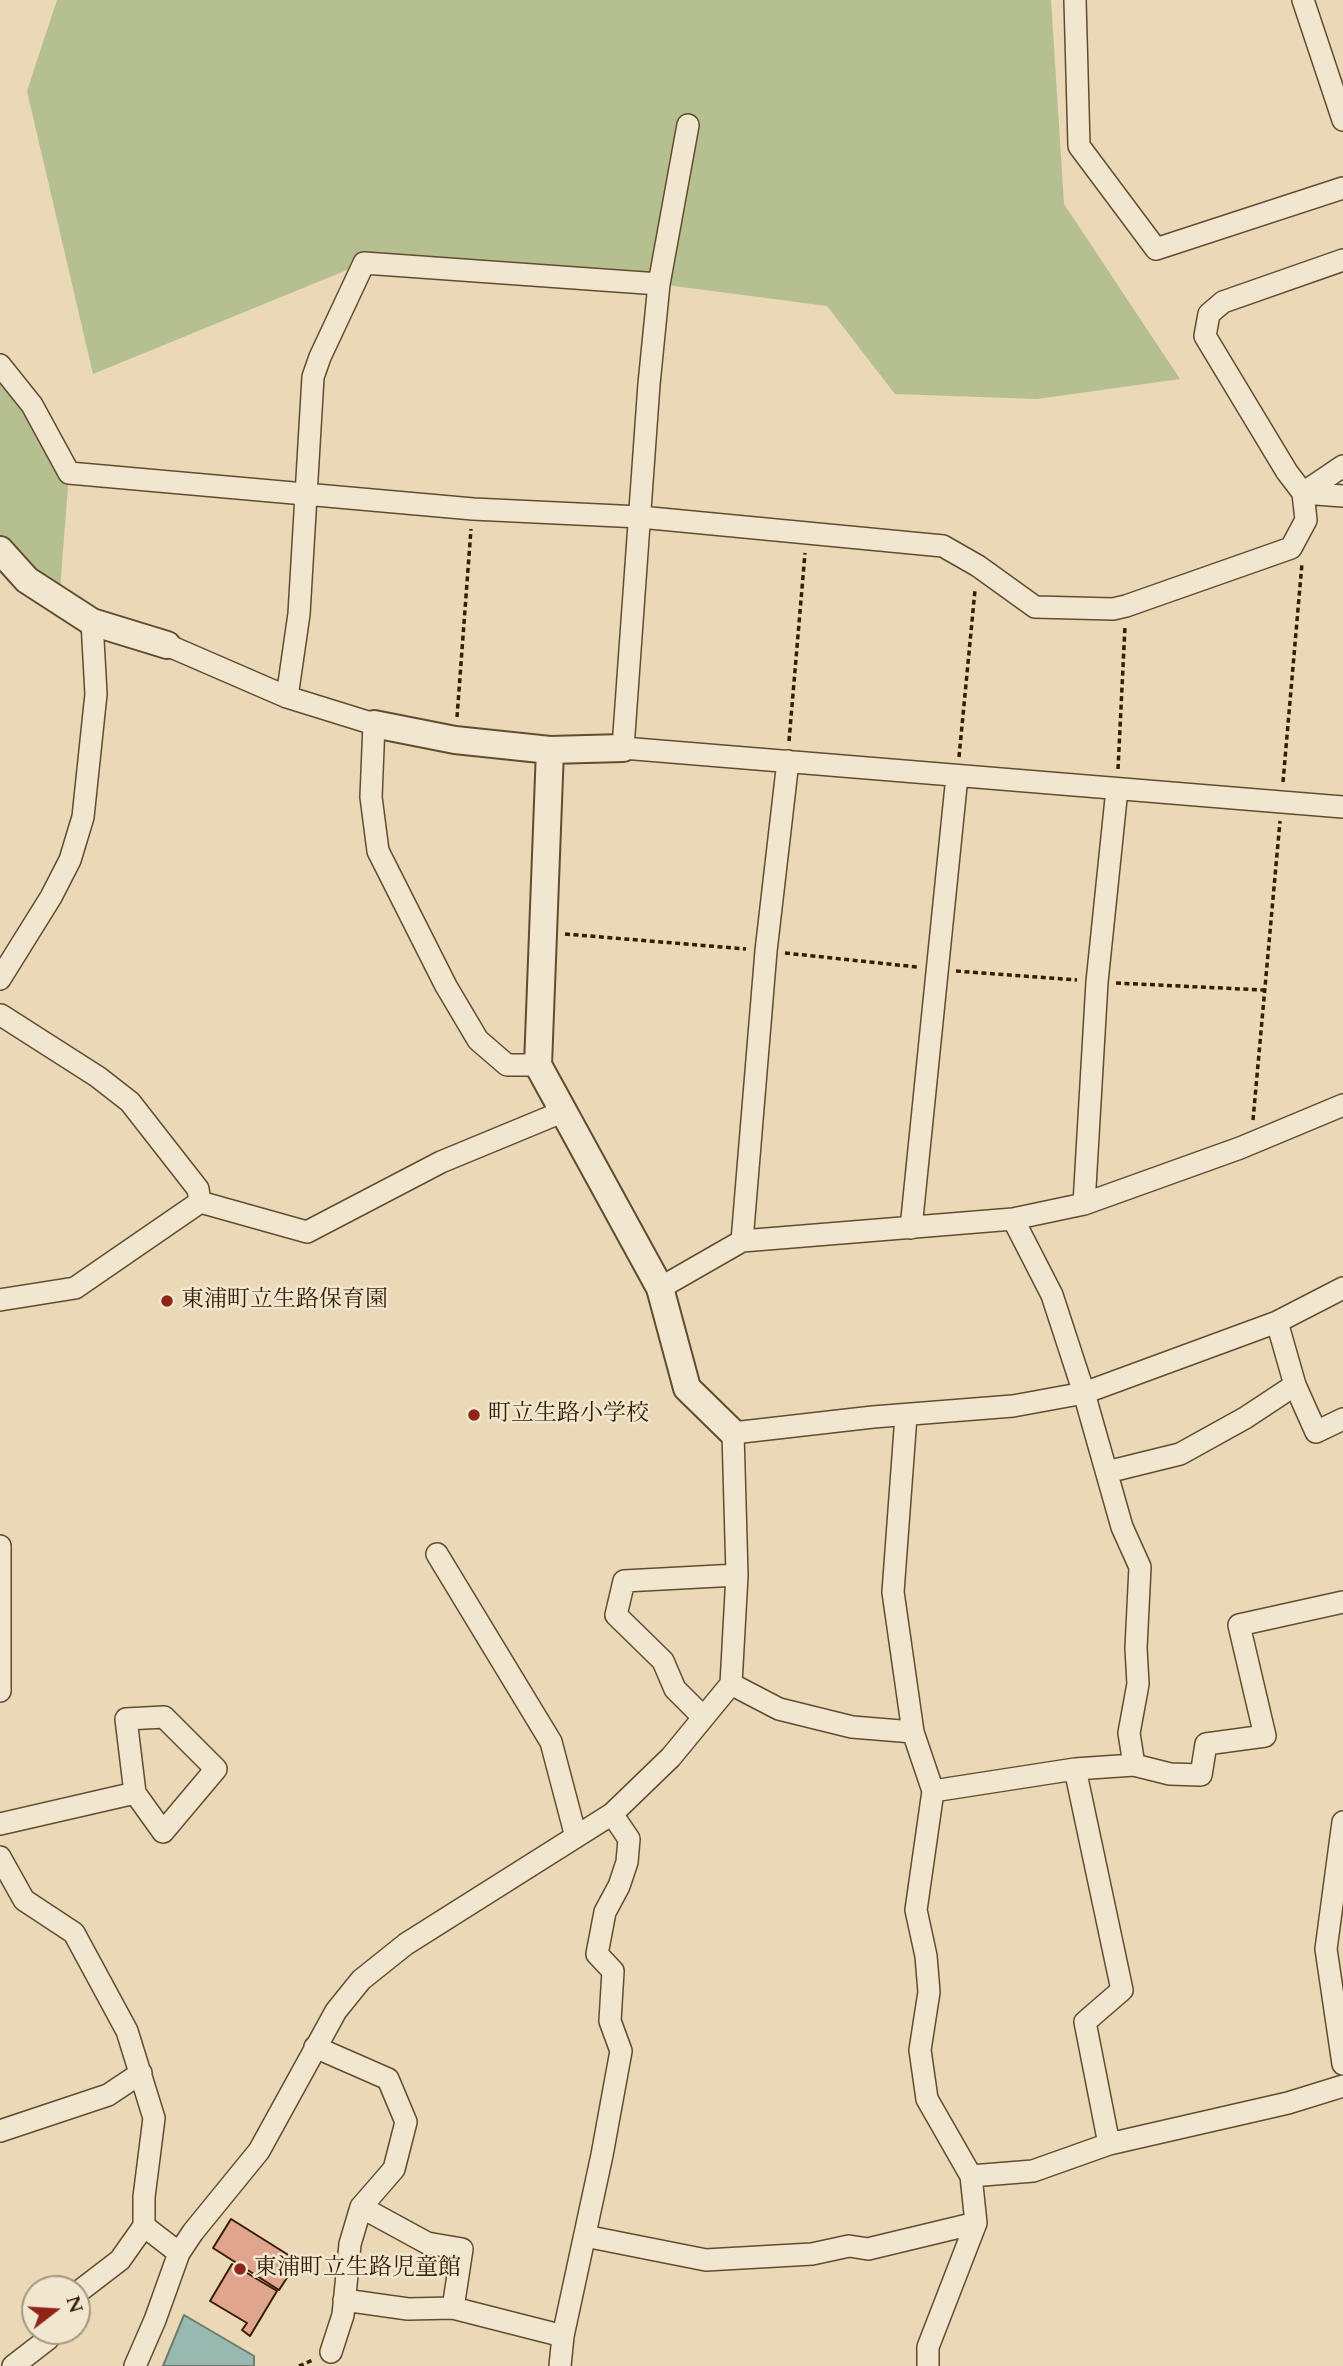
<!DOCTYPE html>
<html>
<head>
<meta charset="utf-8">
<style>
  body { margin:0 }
  #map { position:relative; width:1343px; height:2366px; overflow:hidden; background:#ead8b6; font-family:Cardo,serif }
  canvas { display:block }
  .north { position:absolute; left:21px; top:2275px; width:70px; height:70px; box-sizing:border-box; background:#f1e6d0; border:2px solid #a6967d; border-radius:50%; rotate:73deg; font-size:19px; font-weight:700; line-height:28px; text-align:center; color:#361d00 }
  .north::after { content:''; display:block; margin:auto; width:24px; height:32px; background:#8f2418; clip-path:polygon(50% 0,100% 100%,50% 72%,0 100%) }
</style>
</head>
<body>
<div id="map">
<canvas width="1343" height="2366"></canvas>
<div class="north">N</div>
</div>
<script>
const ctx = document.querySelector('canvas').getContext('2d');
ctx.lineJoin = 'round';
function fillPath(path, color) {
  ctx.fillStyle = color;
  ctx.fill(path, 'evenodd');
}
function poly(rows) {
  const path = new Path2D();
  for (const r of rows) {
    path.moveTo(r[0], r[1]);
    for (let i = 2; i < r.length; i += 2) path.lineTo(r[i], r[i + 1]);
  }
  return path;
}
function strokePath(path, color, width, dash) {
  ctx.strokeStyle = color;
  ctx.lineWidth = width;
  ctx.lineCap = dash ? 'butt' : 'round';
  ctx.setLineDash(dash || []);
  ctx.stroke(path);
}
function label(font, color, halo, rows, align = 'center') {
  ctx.font = font + ' Cardo,"Noto Serif JP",serif';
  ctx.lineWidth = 5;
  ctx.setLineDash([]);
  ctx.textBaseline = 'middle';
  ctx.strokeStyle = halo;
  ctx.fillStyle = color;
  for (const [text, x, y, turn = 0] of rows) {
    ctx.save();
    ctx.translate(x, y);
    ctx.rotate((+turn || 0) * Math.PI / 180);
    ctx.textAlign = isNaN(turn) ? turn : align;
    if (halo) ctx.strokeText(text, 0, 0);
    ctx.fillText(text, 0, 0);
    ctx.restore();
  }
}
const green = poly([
  [57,0,1051,0,1064,204,1180,379,1037,399,895,394,827,306,659,284,364,263,93,374,27,91],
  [0,366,69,473,60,590,0,535]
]);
const water = poly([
  [184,2315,254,2356,254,2366,163,2366,184,2315]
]);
const building = poly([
  [231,2219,298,2261,279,2290,213,2248,231,2219],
  [232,2264,277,2291,250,2336,242,2330,247,2323,210,2301,232,2264]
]);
const path = poly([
  [457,717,471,529],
  [789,741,805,553],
  [959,757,975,590],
  [1118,769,1125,626],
  [1283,782,1302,563],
  [565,934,746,949],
  [785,953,917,967],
  [956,971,1077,980],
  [1116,983,1263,990],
  [1253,1120,1280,821],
  [299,2366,313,2360]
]);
const minor = poly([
  [1075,0,1079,146,1156,249,1343,188],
  [1303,0,1343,120],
  [659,284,688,125],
  [0,365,32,405,69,473,473,509,640,517,943,546,978,566,1035,607,1113,609,1126,606,1291,548,1306,520,1303,493,1287,472,1205,336,1209,314,1223,302,1343,260],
  [1303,493,1343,466],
  [1303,493,1343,496],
  [167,645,287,697,374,724,371,797,378,851,446,986,478,1040,507,1065,538,1065],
  [287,697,299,614,313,377,320,357,364,263,659,284,649,384,623,748,1343,807],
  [0,979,51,897,70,860,83,817,96,694,92,622],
  [1,1015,98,1077,130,1102,198,1189,200,1202],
  [1084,1204,1097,982,1117,789],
  [1013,1219,1052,1295,1084,1393,1122,1527,1140,1567,1136,1648,1138,1684,1129,1733,1134,1765],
  [911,1228,957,776],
  [742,1241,766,951,788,761],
  [660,1288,742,1241,1013,1219,1084,1204,1240,1148,1343,1105],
  [0,1300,75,1288,200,1202,307,1232,441,1162,562,1112],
  [1295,1385,1316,1432,1343,1419],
  [906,1416,893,1592,913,1732,933,1791,916,1910,926,1956,929,1992,920,2050,927,2099,971,2176,976,2223,928,2347,928,2366],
  [1107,1472,1180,1454,1245,1418,1295,1385,1277,1322],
  [0,1546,0,1691],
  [437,1554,551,1742,576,1837],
  [731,1684,779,1709,852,1727,913,1732],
  [702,1716,675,1689,663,1661,616,1615,624,1581,737,1575],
  [164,1717,216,1769,163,1832,135,1793,126,1719,164,1717],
  [1075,1769,1122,1990,1085,2022,1109,2144],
  [933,1791,1075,1769,1134,1765,1170,1774,1201,1775,1206,1744,1265,1736,1239,1625,1343,1602],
  [1343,1822,1326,1949,1343,2064],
  [0,1824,135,1793],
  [0,1857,24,1900,74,1933,127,2031,154,2118,144,2197,144,2226,120,2260,77,2293],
  [315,2047,388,2079,406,2122,394,2169,361,2207,350,2244,343,2315,331,2352],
  [0,2131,108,2095,141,2073],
  [971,2176,1033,2171,1109,2144,1288,2103,1343,2086],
  [144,2226,179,2253],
  [585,2236,706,2260,812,2254,849,2246,868,2249,976,2223],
  [344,2300,408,2309,453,2308,462,2249,427,2243,361,2207],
  [453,2308,563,2336],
  [13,2366,48,2339,49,2331],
  [135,2366,155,2320,179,2253,193,2232,259,2151,336,2011,361,1980,406,1944,612,1814,671,1757,731,1684,737,1575,733,1433,873,1417,1013,1406,1084,1393,1277,1322,1343,1288],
  [560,2366,563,2336,602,2155,621,2051,610,2021,613,1971,597,1954,605,1912,619,1886,627,1862,629,1839,612,1814]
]);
const tertiary = poly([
  [0,550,27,580,92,622,167,645],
  [374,724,455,740,550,750,623,748],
  [550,750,538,1065,660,1288,687,1388,733,1433]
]);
const markers = [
  [167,1301,7,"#8f2418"],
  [474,1415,7,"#8f2418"],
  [240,2269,7,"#8f2418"]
];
const poiNames = [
  ["東浦町立生路保育園",181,1301],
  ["町立生路小学校",488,1415],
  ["東浦町立生路児童館",254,2269]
];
fillPath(green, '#b5bf8f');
fillPath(water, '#98b9af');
strokePath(water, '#717b69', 2);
fillPath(building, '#e0a58d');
strokePath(building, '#361d00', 2);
strokePath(minor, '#634c2e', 24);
strokePath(tertiary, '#634c2e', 30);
strokePath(path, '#361d00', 3.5, [5, 3.5]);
strokePath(minor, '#f1e6d0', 21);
strokePath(tertiary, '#f1e6d0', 26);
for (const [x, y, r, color] of markers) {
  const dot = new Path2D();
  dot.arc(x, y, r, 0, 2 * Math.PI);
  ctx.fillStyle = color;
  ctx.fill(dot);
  strokePath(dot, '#f1e6d0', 2.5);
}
label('23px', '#361d00', '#f1e6d0', poiNames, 'left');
</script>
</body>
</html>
